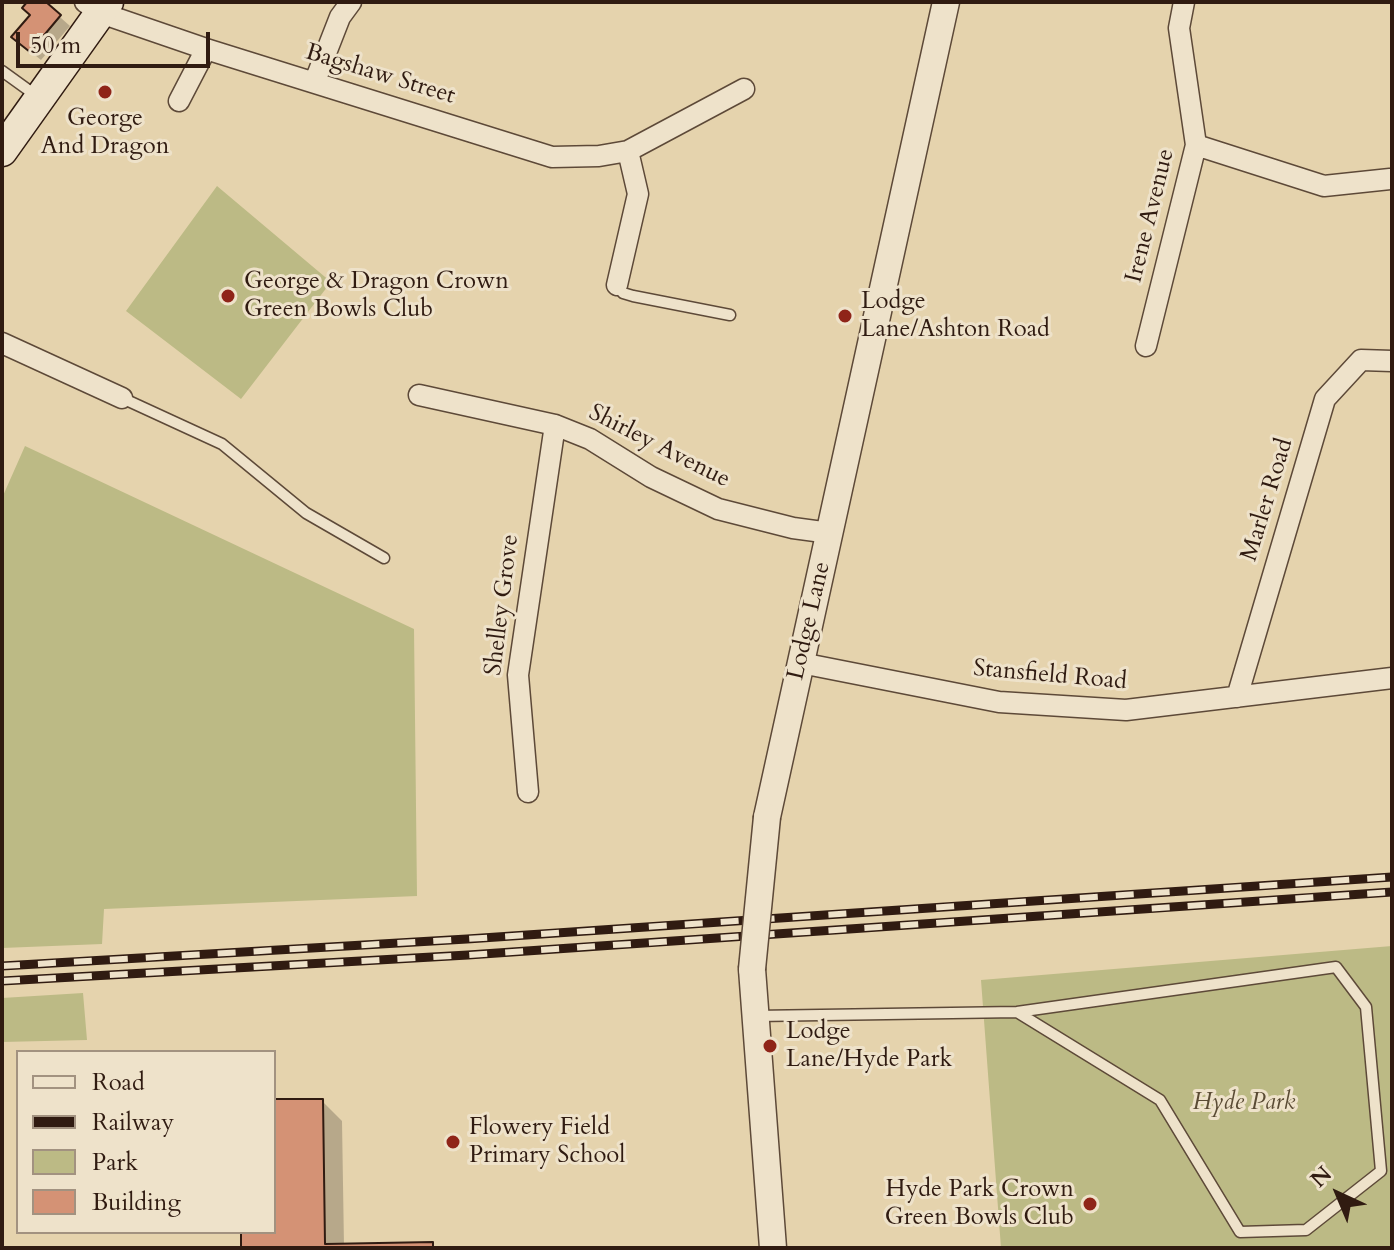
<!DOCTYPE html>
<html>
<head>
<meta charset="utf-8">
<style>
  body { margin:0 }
  #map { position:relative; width:1394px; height:1250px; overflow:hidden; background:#e5d3ad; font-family:Cardo,serif }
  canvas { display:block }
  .frame { position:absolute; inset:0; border:4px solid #301b11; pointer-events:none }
  .legend { position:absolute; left:16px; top:1050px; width:260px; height:184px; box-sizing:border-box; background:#eee2ca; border:2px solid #a29280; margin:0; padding:10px 14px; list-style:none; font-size:24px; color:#301b11 }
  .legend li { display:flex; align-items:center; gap:16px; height:40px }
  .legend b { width:40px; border:2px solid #a29280 }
  .north { position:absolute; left:1298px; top:1154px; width:80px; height:80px; -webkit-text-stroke:6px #eee2ca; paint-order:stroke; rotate:316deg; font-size:22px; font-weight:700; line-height:32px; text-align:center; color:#301b11 }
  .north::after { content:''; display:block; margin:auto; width:28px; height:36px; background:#301b11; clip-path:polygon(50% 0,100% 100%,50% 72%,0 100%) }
  .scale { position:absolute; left:16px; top:32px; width:194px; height:36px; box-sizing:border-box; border:4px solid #301b11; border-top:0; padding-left:10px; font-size:24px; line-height:28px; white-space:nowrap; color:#301b11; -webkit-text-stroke:6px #eee2ca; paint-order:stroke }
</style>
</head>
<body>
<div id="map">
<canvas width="1394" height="1250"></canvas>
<div class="frame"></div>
<ul class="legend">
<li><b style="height:10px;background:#eee2ca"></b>Road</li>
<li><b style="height:10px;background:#301b11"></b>Railway</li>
<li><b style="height:22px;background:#bcba85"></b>Park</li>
<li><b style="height:22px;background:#d49275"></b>Building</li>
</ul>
<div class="north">N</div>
<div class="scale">50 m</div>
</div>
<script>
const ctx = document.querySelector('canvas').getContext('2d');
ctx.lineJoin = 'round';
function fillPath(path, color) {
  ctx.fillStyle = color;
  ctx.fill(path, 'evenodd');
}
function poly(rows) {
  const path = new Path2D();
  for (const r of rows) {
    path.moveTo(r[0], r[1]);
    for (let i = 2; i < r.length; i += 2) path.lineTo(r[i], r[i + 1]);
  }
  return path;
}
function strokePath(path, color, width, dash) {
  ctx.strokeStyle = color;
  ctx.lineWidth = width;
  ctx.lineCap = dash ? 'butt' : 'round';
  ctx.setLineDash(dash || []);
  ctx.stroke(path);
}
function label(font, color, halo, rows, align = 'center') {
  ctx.font = font + ' Cardo,serif';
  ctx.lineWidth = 6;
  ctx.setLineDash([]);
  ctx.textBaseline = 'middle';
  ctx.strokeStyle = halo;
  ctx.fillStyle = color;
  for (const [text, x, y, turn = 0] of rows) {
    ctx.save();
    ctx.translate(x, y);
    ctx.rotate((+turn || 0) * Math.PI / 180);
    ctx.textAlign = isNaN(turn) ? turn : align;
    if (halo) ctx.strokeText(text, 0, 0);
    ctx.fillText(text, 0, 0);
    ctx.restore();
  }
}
const green = poly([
  [217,186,331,282,241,399,126,311],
  [25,446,414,629,417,896,104,909,102,944,2,948,2,498],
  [1392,946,1392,1248,1001,1248,981,980],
  [83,993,87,1040,2,1042,2,998]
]);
const shadow = poly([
  [30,2,43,2,70,26,41,60,24,46,32,16],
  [274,1101,322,1101,342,1121,344,1246,432,1244,436,1248,243,1248,243,1232,274,1232]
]);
const building = poly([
  [27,2,46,2,61,15,30,52,11,37,30,15,22,8,27,2],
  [274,1099,323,1099,325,1244,433,1242,433,1248,241,1248,241,1232,274,1232,274,1099]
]);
const service = poly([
  [2,71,38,97],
  [617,285,623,293,633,296,730,315],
  [122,398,222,444,306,513,384,558],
  [756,1016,1017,1012,1336,967,1366,1007,1381,1171,1306,1230,1240,1232,1160,1100,1017,1012]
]);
const minor = poly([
  [85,2,101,13,206,49,552,157,599,156,628,151,744,89],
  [315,81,340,17,351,2],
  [179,101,206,49],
  [1196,145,1324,186,1390,179],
  [617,285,638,194,628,151],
  [2,343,122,398],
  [1146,346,1196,145,1179,28,1184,2],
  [419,395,555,425,590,439,651,477,718,509,793,528,830,533],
  [801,663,999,702,1126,710,1392,678],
  [1237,697,1325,399,1361,360,1392,361],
  [528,792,518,675,555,425]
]);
const tertiary = poly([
  [767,817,946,2],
  [752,969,773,1248]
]);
const secondary = poly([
  [2,151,108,2]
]);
const rail = poly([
  [2,966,467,939,1392,877],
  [2,981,468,955,1392,892]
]);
const tertiaryBridge = poly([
  [752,969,767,817]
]);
const markers = [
  [105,92,8,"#8f2418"],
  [228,296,8,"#8f2418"],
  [845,316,8,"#8f2418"],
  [770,1046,8,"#8f2418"],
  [453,1142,8,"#8f2418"],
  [1090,1204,8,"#8f2418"]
];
const streetNames = [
  ["Bagshaw Street",380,75,17],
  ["Irene Avenue",1151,216,-76],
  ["Shirley Avenue",659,447,27],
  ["Marler Road",1268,500,-73],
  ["Shelley Grove",503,605,-83],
  ["Lodge Lane",810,621,-77],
  ["Stansfield Road",1050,676,5]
];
const poiNames = [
  ["George",105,119,"center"],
  ["And Dragon",105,147,"center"],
  ["George & Dragon Crown",244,282],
  ["Green Bowls Club",244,310],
  ["Lodge",861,302],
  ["Lane/Ashton Road",861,330],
  ["Lodge",786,1032],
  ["Lane/Hyde Park",786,1060],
  ["Flowery Field",469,1128],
  ["Primary School",469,1156],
  ["Hyde Park Crown",1074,1190,"right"],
  ["Green Bowls Club",1074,1218,"right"]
];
const parkNames = [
  ["Hyde Park",1244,1103]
];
fillPath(green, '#bcba85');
fillPath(shadow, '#0003');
fillPath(building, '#d49275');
strokePath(building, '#301b11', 2);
strokePath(service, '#5d4938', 13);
strokePath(minor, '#5d4938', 23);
strokePath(tertiary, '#5d4938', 29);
strokePath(secondary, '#301b11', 33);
strokePath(service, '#eee2ca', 10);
strokePath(minor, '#eee2ca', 20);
strokePath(tertiary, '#eee2ca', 26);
strokePath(secondary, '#eee2ca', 30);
strokePath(rail, '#301b11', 9);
strokePath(rail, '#eee2ca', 6, [18]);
strokePath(tertiaryBridge, '#5d4938', 29, []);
strokePath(tertiaryBridge, '#eee2ca', 26);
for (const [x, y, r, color] of markers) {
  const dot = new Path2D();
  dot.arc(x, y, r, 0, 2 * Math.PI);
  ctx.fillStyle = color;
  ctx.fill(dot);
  strokePath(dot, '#eee2ca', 3);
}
label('24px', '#301b11', '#eee2ca', streetNames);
label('24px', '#301b11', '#eee2ca', poiNames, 'left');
label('italic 24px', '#5a4b34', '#eee2ca', parkNames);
</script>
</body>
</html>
